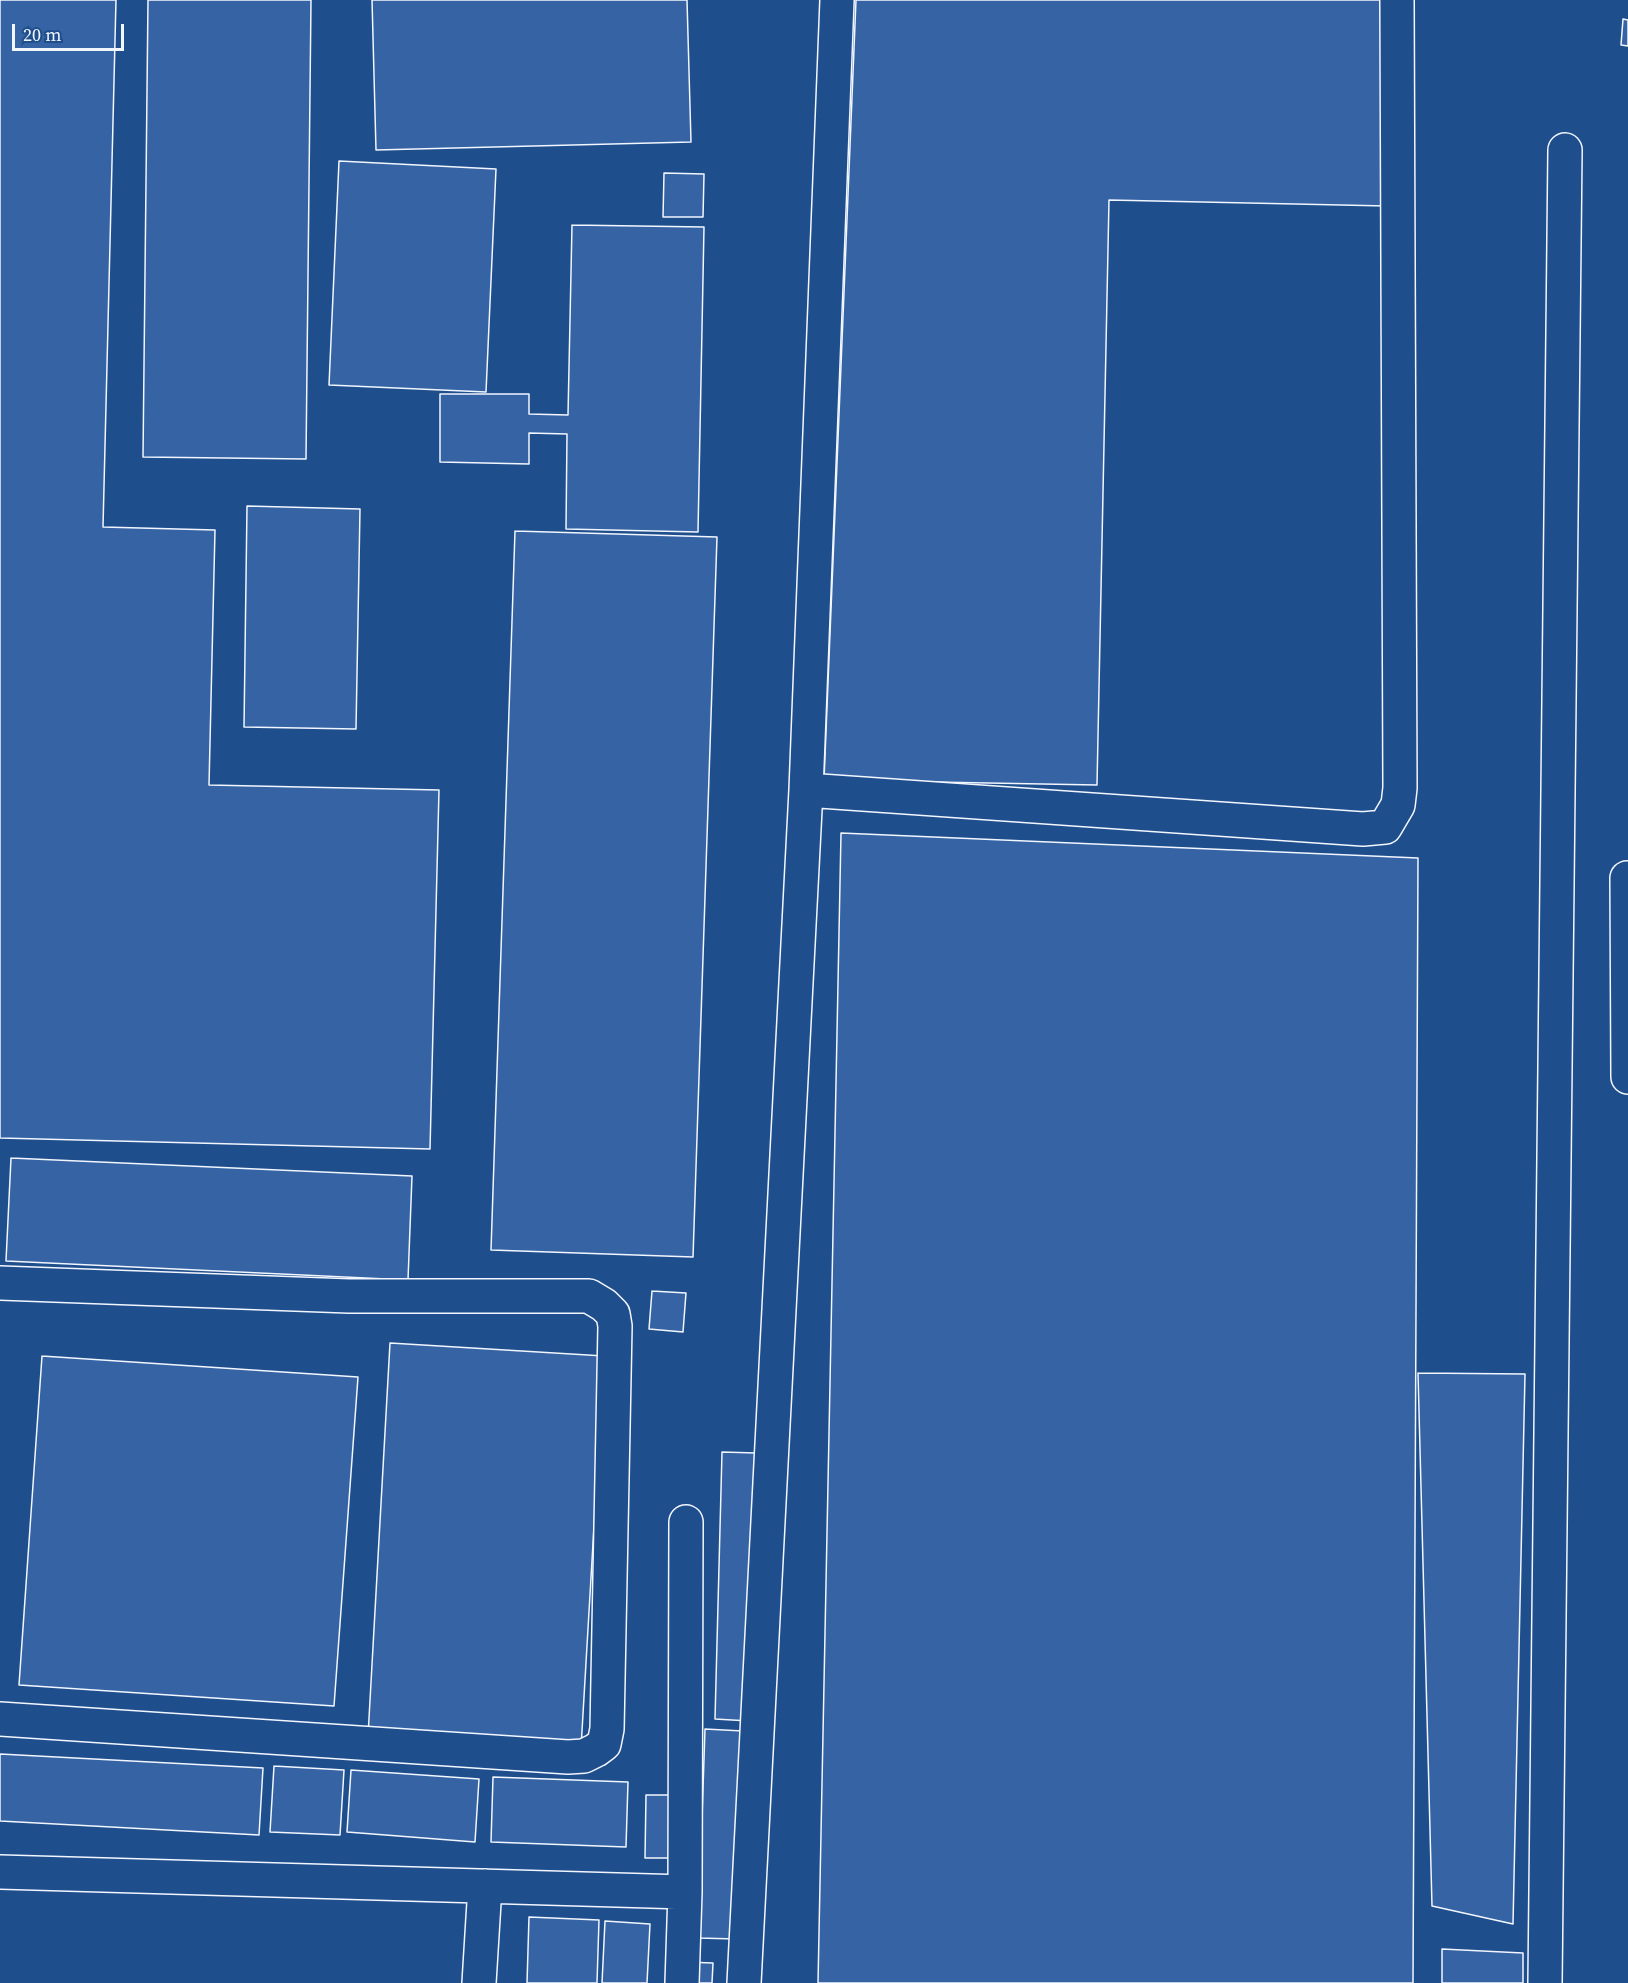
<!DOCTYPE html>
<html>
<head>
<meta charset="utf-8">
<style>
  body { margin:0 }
  #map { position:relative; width:1628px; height:1983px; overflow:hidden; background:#1f4e8c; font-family:"Source Serif 4",serif }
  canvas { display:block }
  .scale { position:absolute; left:12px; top:24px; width:112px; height:27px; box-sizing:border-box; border:3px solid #f2f6ff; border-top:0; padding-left:8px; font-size:18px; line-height:21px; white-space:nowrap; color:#f2f6ff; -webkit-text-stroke:4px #1f4e8c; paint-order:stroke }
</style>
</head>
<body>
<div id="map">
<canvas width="1628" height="1983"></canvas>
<div class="scale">20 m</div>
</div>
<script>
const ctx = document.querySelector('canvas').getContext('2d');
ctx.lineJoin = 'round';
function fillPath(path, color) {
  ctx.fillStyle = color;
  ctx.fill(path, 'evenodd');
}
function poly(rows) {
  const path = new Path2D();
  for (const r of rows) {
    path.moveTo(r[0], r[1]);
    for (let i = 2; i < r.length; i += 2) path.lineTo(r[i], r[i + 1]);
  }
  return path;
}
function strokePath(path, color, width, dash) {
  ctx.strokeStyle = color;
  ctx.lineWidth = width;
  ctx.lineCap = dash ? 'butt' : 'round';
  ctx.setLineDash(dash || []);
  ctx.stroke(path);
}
const building = poly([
  [0,0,116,0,103,527,215,530,209,785,439,790,430,1149,0,1138,0,0],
  [148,0,311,0,306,459,143,457,148,0],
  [372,0,687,0,691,142,376,150,372,0],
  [856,0,1388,0,1387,206,1109,200,1097,785,824,780,856,0],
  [1623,19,1628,20,1628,46,1621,45,1623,19],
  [339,161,496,169,486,392,329,385,339,161],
  [664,173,704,174,703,217,663,217,664,173],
  [572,225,704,227,698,532,566,529,567,434,529,433,529,464,440,462,440,394,529,394,529,414,568,415,572,225],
  [247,506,360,509,356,729,244,727,247,506],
  [515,531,717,537,693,1257,491,1250,515,531],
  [841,833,1418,858,1413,1983,818,1983,841,833],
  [11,1158,412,1176,408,1280,6,1261,11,1158],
  [652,1291,686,1293,683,1332,649,1329,652,1291],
  [390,1343,604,1356,581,1748,368,1736,390,1343],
  [42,1356,358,1377,334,1706,19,1685,42,1356],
  [1418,1373,1525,1374,1513,1924,1432,1906,1418,1373],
  [722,1452,756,1453,749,1721,715,1719,722,1452],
  [705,1729,743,1731,736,1939,698,1938,705,1729],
  [0,1754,263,1768,259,1835,0,1821,0,1754],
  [274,1766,344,1770,340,1835,270,1832,274,1766],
  [351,1770,479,1779,475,1842,347,1832,351,1770],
  [493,1777,628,1782,626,1847,491,1842,493,1777],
  [646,1795,675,1795,673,1858,645,1858,646,1795],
  [529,1917,599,1920,597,1983,527,1983,529,1917],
  [605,1921,650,1924,647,1983,602,1983,605,1921],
  [1442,1949,1523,1953,1523,1983,1442,1983,1442,1949],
  [686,1962,713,1963,712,1983,685,1983,686,1962]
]);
const minor = poly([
  [806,790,1363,829,1385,827,1398,805,1400,788,1397,0],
  [1627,878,1628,1077],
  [0,1283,349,1296,589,1296,604,1305,613,1314,615,1326,607,1729,604,1744,596,1750,584,1756,568,1757,0,1719],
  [0,1872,685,1892],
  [479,1983,485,1886],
  [682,1983,685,1892,686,1522],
  [744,1983,806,790,837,0],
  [1545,1983,1565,150]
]);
fillPath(building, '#3563a3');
strokePath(building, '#f2f6ff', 1.5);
strokePath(minor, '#f2f6ff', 36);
strokePath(minor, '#1f4e8c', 33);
</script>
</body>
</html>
